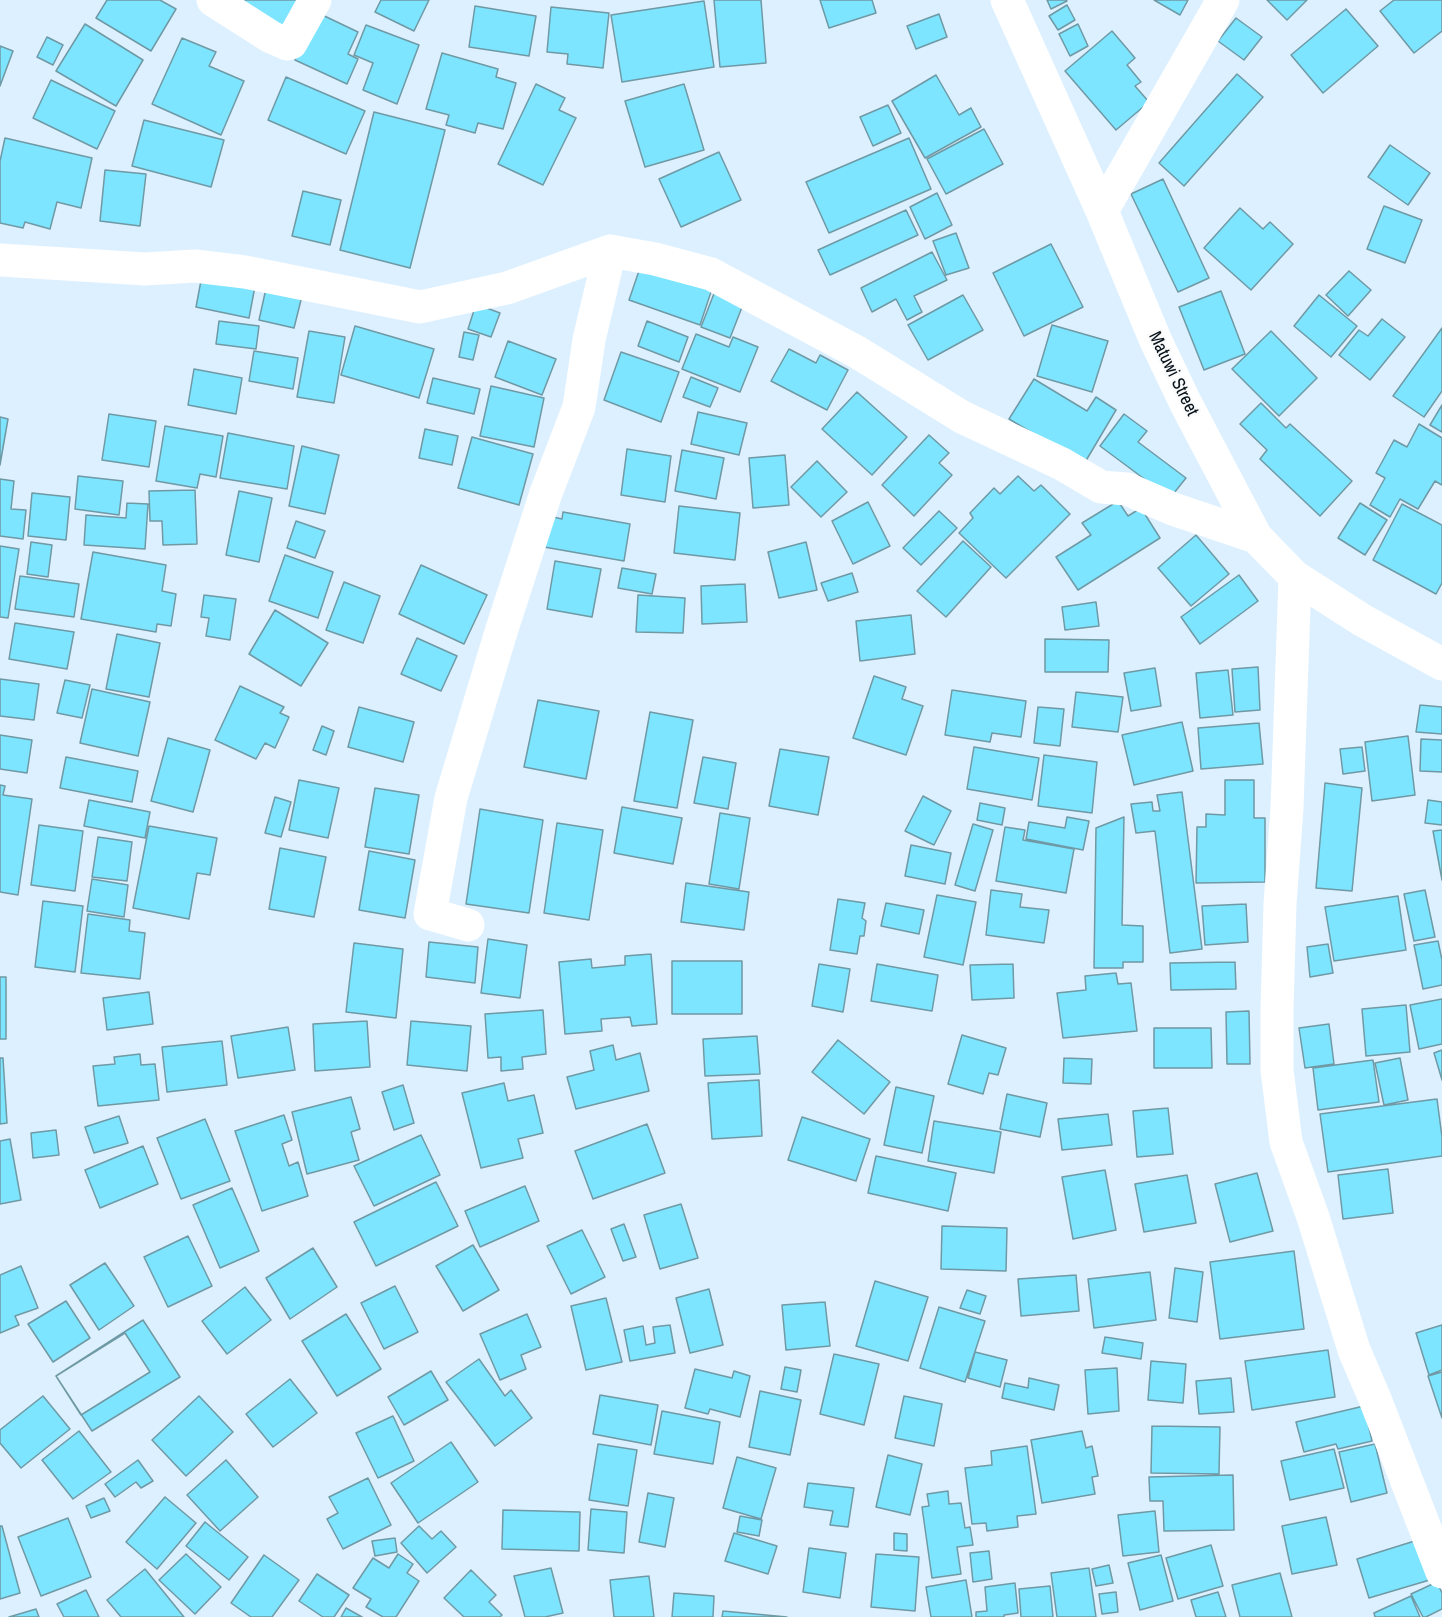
<!DOCTYPE html>
<html>
<head>
<meta charset="utf-8">
<style>
  body { margin:0 }
  canvas { display:block; background:#dcf0ff }
</style>
</head>
<body>
<canvas width="1442" height="1617"></canvas>
<script>
const ctx = document.querySelector('canvas').getContext('2d');
ctx.lineJoin = 'round';
function fillPath(path, color) {
  ctx.fillStyle = color;
  ctx.fill(path, 'evenodd');
}
function poly(rows) {
  const path = new Path2D();
  for (const r of rows) {
    path.moveTo(r[0], r[1]);
    for (let i = 2; i < r.length; i += 2) path.lineTo(r[i], r[i + 1]);
  }
  return path;
}
function strokePath(path, color, width, dash) {
  ctx.strokeStyle = color;
  ctx.lineWidth = width;
  ctx.lineCap = dash ? 'butt' : 'round';
  ctx.setLineDash(dash || []);
  ctx.stroke(path);
}
function label(font, color, halo, rows, align = 'center') {
  ctx.font = font + ' "Archivo Narrow",sans-serif';
  ctx.lineWidth = 4.5;
  ctx.setLineDash([]);
  ctx.textBaseline = 'middle';
  ctx.strokeStyle = halo;
  ctx.fillStyle = color;
  for (const [text, x, y, turn = 0] of rows) {
    ctx.save();
    ctx.translate(x, y);
    ctx.rotate((+turn || 0) * Math.PI / 180);
    ctx.textAlign = isNaN(turn) ? turn : align;
    if (halo) ctx.strokeText(text, 0, 0);
    ctx.fillText(text, 0, 0);
    ctx.restore();
  }
}
const building = poly([
  [107,0,160,0,176,9,151,51,96,18,107,0],
  [233,0,302,0,282,34,233,0],
  [381,0,429,0,414,31,375,12,381,0],
  [714,0,761,0,766,63,720,67,714,0],
  [820,0,872,0,876,13,829,28,820,0],
  [1047,0,1066,0,1067,1,1051,9,1047,0],
  [1154,0,1188,0,1180,15,1154,0],
  [1267,0,1307,0,1287,20,1267,0],
  [1394,0,1442,0,1442,31,1414,53,1380,11,1394,0],
  [704,1,714,67,622,82,611,15,704,1],
  [1067,5,1075,20,1058,30,1049,16,1067,5],
  [475,6,536,16,529,56,469,47,475,6],
  [551,7,609,13,603,68,567,64,568,54,547,52,551,7],
  [1346,9,1378,46,1323,93,1291,55,1346,9],
  [316,12,358,32,348,54,358,59,347,84,295,60,316,12],
  [939,14,947,37,916,49,907,26,939,14],
  [1236,18,1262,37,1244,60,1218,41,1236,18],
  [85,24,143,60,116,106,56,71,85,24],
  [1078,24,1088,46,1070,56,1059,34,1078,24],
  [366,25,419,45,397,104,363,90,373,63,354,55,366,25],
  [1112,31,1135,58,1127,65,1141,82,1135,86,1149,102,1116,130,1065,71,1112,31],
  [47,37,63,45,53,65,37,57,47,37],
  [182,38,216,52,209,66,244,81,221,135,152,104,182,38],
  [0,46,13,51,0,86,0,46],
  [442,53,498,69,496,77,516,83,503,129,478,123,475,133,446,125,449,115,426,109,442,53],
  [1237,74,1263,97,1184,186,1159,163,1237,74],
  [936,75,959,115,971,108,981,127,925,158,892,101,936,75],
  [286,77,365,111,346,154,268,120,286,77],
  [51,80,115,111,97,149,33,118,51,80],
  [536,84,565,98,559,110,576,118,543,185,498,164,536,84],
  [684,84,704,150,645,167,625,101,684,84],
  [888,105,901,133,873,146,860,117,888,105],
  [374,112,445,130,410,268,340,250,374,112],
  [144,120,224,140,211,187,132,166,144,120],
  [984,129,1003,164,946,194,927,159,984,129],
  [5,138,92,158,81,208,57,202,50,229,25,222,23,228,0,223,0,161,5,138],
  [909,138,931,189,829,233,806,182,909,138],
  [1390,145,1430,173,1408,205,1368,177,1390,145],
  [719,152,741,200,681,227,659,179,719,152],
  [105,170,146,174,140,226,100,221,105,170],
  [1163,179,1209,278,1178,292,1131,194,1163,179],
  [303,191,341,200,330,245,292,236,303,191],
  [937,193,952,225,925,239,910,207,937,193],
  [1384,206,1422,220,1405,263,1367,249,1384,206],
  [1240,208,1263,229,1270,222,1293,244,1251,290,1204,248,1240,208],
  [906,210,918,235,830,275,818,250,906,210],
  [956,233,969,268,946,275,933,241,956,233],
  [1051,244,1083,307,1024,336,993,273,1051,244],
  [932,252,947,280,914,296,922,312,907,320,896,299,872,312,861,288,932,252],
  [642,262,713,286,700,325,629,300,642,262],
  [203,270,256,281,249,318,196,307,203,270],
  [1349,271,1371,290,1348,316,1326,295,1349,271],
  [267,284,303,292,294,328,259,320,267,284],
  [715,291,744,302,730,338,701,327,715,291],
  [1221,291,1245,354,1204,370,1179,307,1221,291],
  [963,295,983,330,928,360,908,325,963,295],
  [1319,295,1357,326,1331,357,1294,326,1319,295],
  [476,304,500,313,491,337,468,329,476,304],
  [1382,319,1405,337,1370,380,1339,355,1359,330,1368,336,1382,319],
  [219,321,259,326,256,349,216,344,219,321],
  [647,321,688,337,679,362,638,346,647,321],
  [1052,325,1108,341,1092,392,1037,376,1052,325],
  [355,326,434,349,419,398,341,375,355,326],
  [1442,328,1442,391,1424,417,1393,396,1442,328],
  [309,331,345,337,334,403,297,397,309,331],
  [1271,331,1317,378,1279,416,1232,369,1271,331],
  [464,332,479,335,473,360,459,357,464,332],
  [696,334,729,347,733,337,758,347,740,392,682,369,696,334],
  [508,341,556,359,542,395,495,377,508,341],
  [789,349,816,363,820,355,848,370,827,410,771,381,789,349],
  [254,351,298,358,293,389,249,381,254,351],
  [621,352,679,372,661,422,604,400,621,352],
  [194,369,242,378,236,414,188,405,194,369],
  [691,377,718,388,710,407,683,397,691,377],
  [433,378,480,389,474,414,427,403,433,378],
  [1034,379,1087,411,1096,397,1116,410,1084,464,1009,419,1034,379],
  [491,386,544,398,534,447,480,436,491,386],
  [857,392,907,437,872,475,822,429,857,392],
  [1261,403,1286,428,1290,424,1352,481,1320,516,1260,459,1267,450,1240,424,1261,403],
  [1442,405,1442,432,1430,425,1442,405],
  [698,412,747,423,739,455,691,444,698,412],
  [109,414,156,421,149,467,102,460,109,414],
  [1124,414,1147,431,1138,442,1186,478,1170,498,1100,446,1124,414],
  [0,417,8,419,0,465,0,417],
  [1419,424,1442,438,1442,485,1435,481,1418,509,1400,499,1390,517,1370,505,1385,478,1376,473,1394,440,1407,447,1419,424],
  [165,426,223,436,216,477,200,474,197,488,156,481,165,426],
  [425,429,458,436,452,465,419,458,425,429],
  [228,433,294,446,287,489,220,478,228,433],
  [929,435,949,453,939,463,952,475,914,516,882,485,929,435],
  [472,437,533,454,519,505,458,488,472,437],
  [302,446,339,455,325,514,289,506,302,446],
  [627,449,671,456,665,502,621,495,627,449],
  [682,450,724,458,716,499,675,491,682,450],
  [785,455,789,505,753,508,749,458,785,455],
  [817,461,847,492,821,517,791,487,817,461],
  [78,476,123,481,119,515,75,509,78,476],
  [1018,476,1034,491,1041,485,1070,514,1006,578,959,533,973,518,970,513,994,488,1000,494,1018,476],
  [0,479,14,481,11,509,26,510,23,539,0,536,0,479],
  [195,490,197,544,163,545,162,521,150,521,149,491,195,490],
  [239,491,272,498,259,562,226,555,239,491],
  [32,493,70,497,66,540,28,536,32,493],
  [1118,501,1128,516,1141,508,1160,538,1078,590,1056,557,1091,535,1082,523,1118,501],
  [868,502,890,546,853,564,832,521,868,502],
  [127,503,148,504,145,549,84,545,86,515,126,518,127,503],
  [1360,503,1387,520,1365,555,1338,538,1360,503],
  [1402,504,1442,525,1442,583,1436,594,1373,560,1402,504],
  [679,506,740,513,735,560,674,553,679,506],
  [939,511,957,528,921,565,903,548,939,511],
  [563,512,630,524,624,561,544,547,549,516,562,519,563,512],
  [296,521,325,531,315,558,287,548,296,521],
  [1196,535,1229,574,1191,606,1158,568,1196,535],
  [963,541,991,567,946,617,917,591,963,541],
  [31,542,52,545,48,577,27,574,31,542],
  [806,542,817,590,779,598,768,552,806,542],
  [0,546,19,549,8,618,0,617,0,546],
  [93,552,166,565,162,591,176,594,171,626,157,624,156,632,81,619,93,552],
  [285,555,333,572,318,618,269,601,285,555],
  [555,561,601,569,592,617,547,609,555,561],
  [421,565,487,595,464,644,399,614,421,565],
  [622,568,656,574,652,594,618,588,622,568],
  [852,573,858,592,828,601,821,583,852,573],
  [1239,575,1258,601,1200,644,1181,617,1239,575],
  [20,576,79,584,74,617,15,609,20,576],
  [344,582,380,596,363,643,326,630,344,582],
  [745,584,747,622,702,624,701,586,745,584],
  [204,595,236,599,230,640,206,636,209,618,201,617,204,595],
  [638,595,685,598,683,633,636,632,638,595],
  [1096,602,1099,626,1065,630,1062,607,1096,602],
  [275,610,328,643,301,686,249,654,275,610],
  [911,615,915,654,860,661,856,621,911,615],
  [15,623,74,632,67,669,9,659,15,623],
  [117,634,160,643,149,697,106,689,117,634],
  [417,638,457,656,441,691,401,674,417,638],
  [1045,639,1109,640,1108,672,1045,672,1045,639],
  [1258,667,1260,710,1235,712,1232,669,1258,667],
  [1155,668,1161,706,1131,711,1124,673,1155,668],
  [1228,670,1233,715,1200,718,1196,673,1228,670],
  [874,676,906,687,902,699,923,706,906,755,853,738,874,676],
  [0,679,39,684,34,720,0,716,0,679],
  [65,680,90,685,82,718,57,713,65,680],
  [240,686,284,707,280,713,289,717,275,748,265,743,256,759,215,740,240,686],
  [92,689,150,702,138,756,80,743,92,689],
  [952,690,1026,701,1021,737,992,733,990,742,945,735,952,690],
  [1076,692,1123,697,1118,732,1072,727,1076,692],
  [538,700,599,711,586,779,524,767,538,700],
  [1420,705,1442,707,1442,734,1416,732,1420,705],
  [359,707,414,722,403,762,348,747,359,707],
  [1038,707,1064,709,1060,746,1034,743,1038,707],
  [650,712,693,720,677,808,634,801,650,712],
  [1182,722,1193,771,1134,785,1122,735,1182,722],
  [1259,723,1263,764,1201,769,1198,728,1259,723],
  [322,726,334,731,326,755,313,750,322,726],
  [0,735,32,740,27,773,0,769,0,735],
  [1408,736,1415,795,1372,801,1365,742,1408,736],
  [168,738,210,750,193,812,151,801,168,738],
  [1421,739,1442,740,1442,772,1420,771,1421,739],
  [974,747,1039,758,1032,800,967,789,974,747],
  [1362,747,1365,771,1343,774,1340,749,1362,747],
  [780,749,829,757,818,815,769,806,780,749],
  [1044,755,1097,762,1092,813,1038,806,1044,755],
  [66,757,138,771,132,802,60,788,66,757],
  [703,757,736,763,728,809,694,803,703,757],
  [299,780,339,788,328,838,289,830,299,780],
  [1225,780,1254,780,1254,818,1265,818,1265,882,1196,883,1197,827,1206,827,1206,814,1225,815,1225,780],
  [1325,783,1362,788,1352,891,1316,888,1325,783],
  [0,785,5,786,3,795,32,799,18,895,0,892,0,785],
  [375,788,419,795,409,854,365,847,375,788],
  [1182,792,1202,949,1170,953,1155,831,1136,833,1131,804,1152,802,1153,811,1160,811,1157,795,1182,792],
  [923,796,951,811,934,845,905,831,923,796],
  [275,797,291,802,281,837,265,833,275,797],
  [89,800,150,812,145,838,84,826,89,800],
  [1428,800,1442,802,1442,825,1425,823,1428,800],
  [980,803,1005,808,1002,825,977,820,980,803],
  [622,807,682,818,673,864,614,853,622,807],
  [480,809,543,820,529,913,466,904,480,809],
  [720,813,750,818,739,889,709,884,720,813],
  [1067,817,1089,821,1083,850,1026,839,1029,822,1065,828,1067,817],
  [1124,817,1122,925,1143,926,1143,962,1123,962,1123,968,1094,968,1096,828,1124,817],
  [557,823,603,830,589,920,544,913,557,823],
  [973,824,993,830,975,891,955,885,973,824],
  [39,825,83,831,75,891,31,885,39,825],
  [149,826,217,838,210,875,197,873,189,919,133,908,149,826],
  [1005,827,1025,830,1023,840,1074,849,1066,893,996,881,1005,827],
  [1442,830,1442,880,1433,831,1442,830],
  [98,837,132,842,127,881,92,877,98,837],
  [911,845,951,853,945,884,905,876,911,845],
  [280,848,326,857,314,917,269,909,280,848],
  [369,851,415,860,405,918,359,910,369,851],
  [92,879,128,885,124,917,87,911,92,879],
  [686,883,749,892,744,930,681,922,686,883],
  [991,890,1022,894,1020,907,1049,910,1044,943,986,935,991,890],
  [1425,890,1435,937,1414,941,1404,894,1425,890],
  [937,895,976,902,963,965,924,957,937,895],
  [1398,896,1406,950,1334,961,1325,907,1398,896],
  [838,899,865,903,862,918,866,921,864,936,860,936,857,954,830,950,838,899],
  [43,901,83,906,75,972,35,967,43,901],
  [886,903,924,910,919,934,881,926,886,903],
  [1246,904,1248,942,1205,945,1202,906,1246,904],
  [88,914,130,920,129,931,145,933,140,979,81,973,88,914],
  [488,939,527,945,520,998,481,993,488,939],
  [1438,941,1442,960,1442,985,1423,989,1414,945,1438,941],
  [429,942,478,947,475,983,426,977,429,942],
  [354,943,403,949,396,1018,346,1012,354,943],
  [1328,944,1333,973,1310,977,1307,947,1328,944],
  [651,954,657,1024,632,1026,630,1017,601,1019,602,1031,565,1034,559,962,591,959,592,968,625,965,625,956,651,954],
  [672,961,742,961,742,1014,672,1014,672,961],
  [1235,962,1236,989,1171,990,1170,963,1235,962],
  [819,964,850,969,843,1012,812,1006,819,964],
  [877,964,938,975,932,1011,871,1001,877,964],
  [1013,964,1014,998,972,1000,970,965,1013,964],
  [1116,973,1118,984,1131,983,1137,1031,1063,1038,1057,993,1086,990,1085,976,1116,973],
  [0,977,6,977,6,1039,0,1039,0,977],
  [149,992,153,1024,107,1030,103,998,149,992],
  [1442,999,1442,1044,1419,1049,1410,1005,1442,999],
  [1406,1005,1410,1052,1366,1056,1362,1009,1406,1005],
  [543,1010,546,1054,522,1057,523,1069,501,1071,501,1057,488,1058,485,1014,543,1010],
  [1249,1011,1250,1064,1227,1064,1226,1012,1249,1011],
  [367,1021,370,1067,315,1071,313,1024,367,1021],
  [411,1021,471,1026,467,1071,407,1065,411,1021],
  [1329,1024,1334,1064,1305,1068,1299,1028,1329,1024],
  [288,1027,295,1070,238,1078,231,1036,288,1027],
  [1154,1028,1211,1028,1212,1068,1154,1068,1154,1028],
  [962,1035,1006,1048,998,1075,989,1073,983,1094,948,1084,962,1035],
  [757,1036,760,1074,705,1076,703,1039,757,1036],
  [838,1040,890,1082,864,1114,812,1072,838,1040],
  [222,1041,227,1085,167,1092,162,1047,222,1041],
  [613,1045,616,1060,640,1053,649,1091,576,1109,567,1077,594,1070,590,1051,613,1045],
  [1442,1050,1442,1080,1434,1053,1442,1050],
  [140,1054,141,1065,155,1064,159,1100,98,1106,93,1066,115,1064,114,1057,140,1054],
  [0,1058,3,1058,7,1123,0,1124,0,1058],
  [1064,1058,1092,1059,1091,1084,1063,1083,1064,1058],
  [1400,1058,1408,1100,1384,1105,1375,1063,1400,1058],
  [1373,1060,1379,1102,1318,1110,1313,1068,1373,1060],
  [759,1080,762,1136,712,1139,708,1083,759,1080],
  [504,1083,508,1101,534,1095,543,1133,518,1139,523,1158,481,1168,462,1093,504,1083],
  [403,1085,414,1123,394,1130,382,1092,403,1085],
  [896,1087,934,1096,922,1153,884,1145,896,1087],
  [1007,1094,1047,1103,1040,1137,1000,1129,1007,1094],
  [351,1097,360,1129,351,1132,359,1160,307,1174,292,1112,351,1097],
  [1437,1099,1442,1137,1442,1156,1328,1172,1320,1114,1437,1099],
  [1168,1108,1173,1154,1137,1157,1133,1111,1168,1108],
  [1108,1114,1112,1145,1062,1150,1058,1119,1108,1114],
  [284,1115,292,1140,282,1144,289,1166,298,1162,308,1196,262,1211,235,1131,284,1115],
  [119,1116,128,1143,94,1153,85,1127,119,1116],
  [802,1117,870,1139,856,1181,788,1160,802,1117],
  [205,1119,230,1181,181,1199,157,1138,205,1119],
  [934,1121,1001,1132,994,1173,928,1161,934,1121],
  [647,1124,665,1173,593,1199,575,1151,647,1124],
  [56,1130,59,1155,33,1158,31,1133,56,1130],
  [421,1135,440,1175,374,1206,354,1166,421,1135],
  [10,1139,21,1200,0,1204,0,1141,10,1139],
  [143,1146,158,1184,100,1208,85,1170,143,1146],
  [876,1156,956,1173,948,1211,868,1193,876,1156],
  [1388,1169,1393,1213,1343,1219,1338,1175,1388,1169],
  [1105,1170,1116,1230,1073,1239,1062,1177,1105,1170],
  [1257,1173,1273,1231,1230,1242,1215,1184,1257,1173],
  [1187,1175,1196,1223,1144,1232,1135,1184,1187,1175],
  [436,1182,458,1226,376,1266,354,1222,436,1182],
  [525,1186,539,1221,480,1247,465,1211,525,1186],
  [232,1188,259,1251,220,1268,193,1205,232,1188],
  [681,1204,698,1258,660,1269,644,1215,681,1204],
  [624,1224,636,1257,623,1261,611,1229,624,1224],
  [942,1226,1007,1228,1006,1271,941,1269,942,1226],
  [582,1230,605,1277,571,1294,547,1246,582,1230],
  [188,1236,212,1286,168,1307,144,1257,188,1236],
  [473,1245,499,1290,463,1311,436,1266,473,1245],
  [313,1248,337,1287,290,1319,266,1278,313,1248],
  [1294,1251,1304,1329,1220,1339,1210,1262,1294,1251],
  [105,1263,134,1306,99,1330,70,1285,105,1263],
  [21,1266,38,1308,15,1316,19,1325,0,1333,0,1275,21,1266],
  [1175,1268,1203,1272,1197,1322,1169,1318,1175,1268],
  [1150,1272,1156,1320,1094,1328,1088,1279,1150,1272],
  [1076,1275,1079,1311,1021,1316,1018,1279,1076,1275],
  [875,1281,928,1297,908,1361,856,1346,875,1281],
  [395,1286,418,1332,384,1349,361,1303,395,1286],
  [245,1287,271,1320,227,1354,202,1321,245,1287],
  [709,1289,723,1345,690,1353,676,1298,709,1289],
  [967,1290,986,1296,980,1314,960,1308,967,1290],
  [606,1298,622,1362,586,1370,571,1306,606,1298],
  [66,1301,90,1338,53,1362,28,1324,66,1301],
  [825,1302,830,1346,786,1350,782,1305,825,1302],
  [939,1307,985,1321,965,1382,920,1368,939,1307],
  [346,1314,381,1369,337,1396,302,1341,346,1314],
  [527,1314,541,1347,521,1355,526,1369,500,1380,480,1334,527,1314],
  [143,1320,180,1377,92,1431,56,1376,143,1320],
  [670,1325,675,1353,630,1361,624,1330,643,1326,646,1345,655,1343,653,1327,670,1325],
  [1442,1325,1442,1370,1429,1375,1416,1333,1442,1325],
  [125,1333,150,1372,81,1415,56,1376,125,1333],
  [1105,1337,1143,1343,1141,1359,1102,1353,1105,1337],
  [1328,1350,1335,1397,1252,1410,1245,1361,1328,1350],
  [975,1352,1007,1360,1000,1387,968,1378,975,1352],
  [834,1354,879,1364,864,1425,820,1414,834,1354],
  [479,1359,505,1396,511,1390,532,1418,495,1446,446,1382,479,1359],
  [1151,1361,1186,1364,1183,1403,1148,1400,1151,1361],
  [785,1367,801,1370,797,1392,781,1389,785,1367],
  [1117,1368,1119,1411,1088,1414,1085,1370,1117,1368],
  [695,1369,732,1378,734,1371,750,1376,740,1417,710,1409,708,1414,685,1408,695,1369],
  [431,1371,448,1400,404,1425,388,1397,431,1371],
  [1442,1372,1442,1418,1428,1376,1442,1372],
  [1029,1378,1059,1385,1054,1410,1002,1398,1005,1383,1028,1388,1029,1378],
  [1231,1378,1234,1412,1199,1414,1196,1381,1231,1378],
  [290,1379,317,1413,273,1447,246,1414,290,1379],
  [760,1391,801,1400,790,1455,749,1447,760,1391],
  [600,1395,658,1405,651,1445,593,1434,600,1395],
  [43,1396,70,1429,21,1468,0,1443,0,1430,43,1396],
  [199,1396,233,1432,186,1476,152,1440,199,1396],
  [904,1396,942,1404,934,1446,895,1438,904,1396],
  [1364,1406,1372,1441,1338,1449,1336,1444,1304,1452,1296,1422,1364,1406],
  [662,1411,720,1422,713,1464,654,1454,662,1411],
  [393,1416,414,1461,378,1478,356,1433,393,1416],
  [1152,1426,1220,1427,1219,1474,1151,1473,1152,1426],
  [79,1431,111,1472,73,1499,42,1460,79,1431],
  [1082,1431,1086,1448,1092,1446,1098,1476,1092,1477,1095,1494,1042,1503,1031,1440,1082,1431],
  [451,1442,478,1482,418,1523,391,1483,451,1442],
  [598,1444,637,1450,628,1506,589,1500,598,1444],
  [1375,1444,1387,1493,1351,1502,1339,1452,1375,1444],
  [1027,1446,1036,1514,1017,1516,1018,1527,987,1531,986,1523,972,1524,965,1468,992,1465,991,1451,1027,1446],
  [1334,1449,1344,1488,1290,1500,1281,1461,1334,1449],
  [888,1455,922,1464,910,1515,876,1507,888,1455],
  [737,1457,776,1468,761,1519,723,1508,737,1457],
  [138,1460,153,1481,141,1488,136,1482,115,1497,105,1484,138,1460],
  [226,1460,258,1497,220,1531,187,1495,226,1460],
  [1233,1475,1234,1530,1164,1531,1163,1501,1150,1501,1149,1477,1233,1475],
  [368,1478,391,1525,343,1549,327,1519,338,1513,329,1497,368,1478],
  [808,1483,854,1488,848,1527,830,1525,833,1511,804,1507,808,1483],
  [948,1491,949,1504,961,1503,965,1528,970,1527,973,1545,957,1547,961,1574,932,1578,922,1507,929,1506,927,1494,948,1491],
  [648,1493,674,1498,665,1547,639,1542,648,1493],
  [165,1497,196,1523,157,1569,126,1542,165,1497],
  [104,1498,110,1511,91,1518,86,1506,104,1498],
  [591,1509,627,1512,624,1553,588,1550,591,1509],
  [503,1510,580,1512,579,1551,502,1549,503,1510],
  [1155,1511,1159,1552,1123,1556,1118,1515,1155,1511],
  [740,1516,762,1520,759,1536,737,1532,740,1516],
  [1326,1517,1337,1565,1292,1574,1282,1526,1326,1517],
  [68,1518,91,1577,41,1596,18,1537,68,1518],
  [205,1522,248,1557,229,1580,186,1546,205,1522],
  [0,1526,2,1526,20,1593,0,1599,0,1526],
  [419,1526,432,1539,441,1531,456,1547,427,1573,401,1543,419,1526],
  [734,1533,777,1546,768,1574,725,1561,734,1533],
  [894,1533,907,1534,907,1551,894,1550,894,1533],
  [395,1538,397,1552,375,1556,372,1541,395,1538],
  [1421,1539,1433,1579,1369,1598,1357,1559,1421,1539],
  [1211,1545,1223,1586,1178,1599,1166,1558,1211,1545],
  [809,1548,846,1553,840,1598,803,1592,809,1548],
  [989,1551,992,1579,973,1582,970,1553,989,1551],
  [186,1554,221,1587,195,1614,159,1580,186,1554],
  [398,1554,413,1564,407,1573,419,1581,396,1617,383,1617,366,1607,371,1599,353,1588,373,1558,389,1568,398,1554],
  [876,1554,919,1557,915,1611,871,1607,876,1554],
  [264,1555,299,1580,272,1617,251,1617,231,1603,264,1555],
  [1161,1555,1173,1601,1140,1610,1128,1563,1161,1555],
  [1109,1565,1113,1583,1096,1586,1092,1569,1109,1565],
  [551,1568,563,1613,545,1617,525,1617,514,1576,551,1568],
  [1089,1568,1096,1617,1057,1617,1051,1573,1089,1568],
  [145,1569,184,1617,121,1617,107,1600,145,1569],
  [471,1570,496,1595,489,1602,502,1615,500,1617,464,1617,444,1598,471,1570],
  [1280,1573,1292,1617,1240,1617,1232,1585,1280,1573],
  [317,1574,349,1595,334,1617,323,1617,299,1601,317,1574],
  [649,1576,654,1617,614,1617,610,1580,649,1576],
  [966,1580,972,1617,931,1617,926,1587,966,1580],
  [1437,1582,1442,1593,1442,1609,1426,1617,1423,1617,1411,1594,1437,1582],
  [1015,1583,1018,1613,1004,1615,1004,1617,976,1617,976,1612,987,1611,985,1587,1015,1583],
  [1050,1586,1053,1617,1021,1617,1019,1589,1050,1586],
  [86,1590,99,1617,64,1617,57,1604,86,1590],
  [1116,1592,1118,1612,1102,1614,1099,1594,1116,1592],
  [1218,1592,1226,1617,1196,1617,1191,1600,1218,1592],
  [674,1593,714,1596,713,1617,672,1617,674,1593],
  [1411,1596,1420,1617,1375,1617,1374,1613,1411,1596],
  [346,1608,362,1617,341,1617,346,1608],
  [36,1609,39,1617,9,1617,36,1609],
  [723,1611,787,1617,722,1617,723,1611]
]);
const minor = poly([
  [213,0,271,37,287,44,291,43,315,0],
  [1007,0,1102,211,1155,339,1185,402,1256,537,1295,577,1362,620,1442,664],
  [1102,211,1223,0],
  [0,260,145,269,195,266,245,272,420,307,507,288,610,251,655,259,711,274,857,352,962,417,1062,464,1101,487,1127,489,1173,509,1256,537],
  [1295,577,1287,808,1280,904,1277,1009,1277,1070,1286,1142,1313,1217,1354,1350,1375,1399,1442,1572],
  [468,925,430,914,451,798,501,632,546,493,579,407,589,340,610,251]
]);
const streetNames = [
  ["Matuwi Street",1173,374,64]
];
fillPath(building, '#7de5ff');
strokePath(building, '#6f99a4', 1.5);
strokePath(minor, '#fff', 33);
label('18px', '#07121b', '#fafafa', streetNames);
</script>
</body>
</html>
